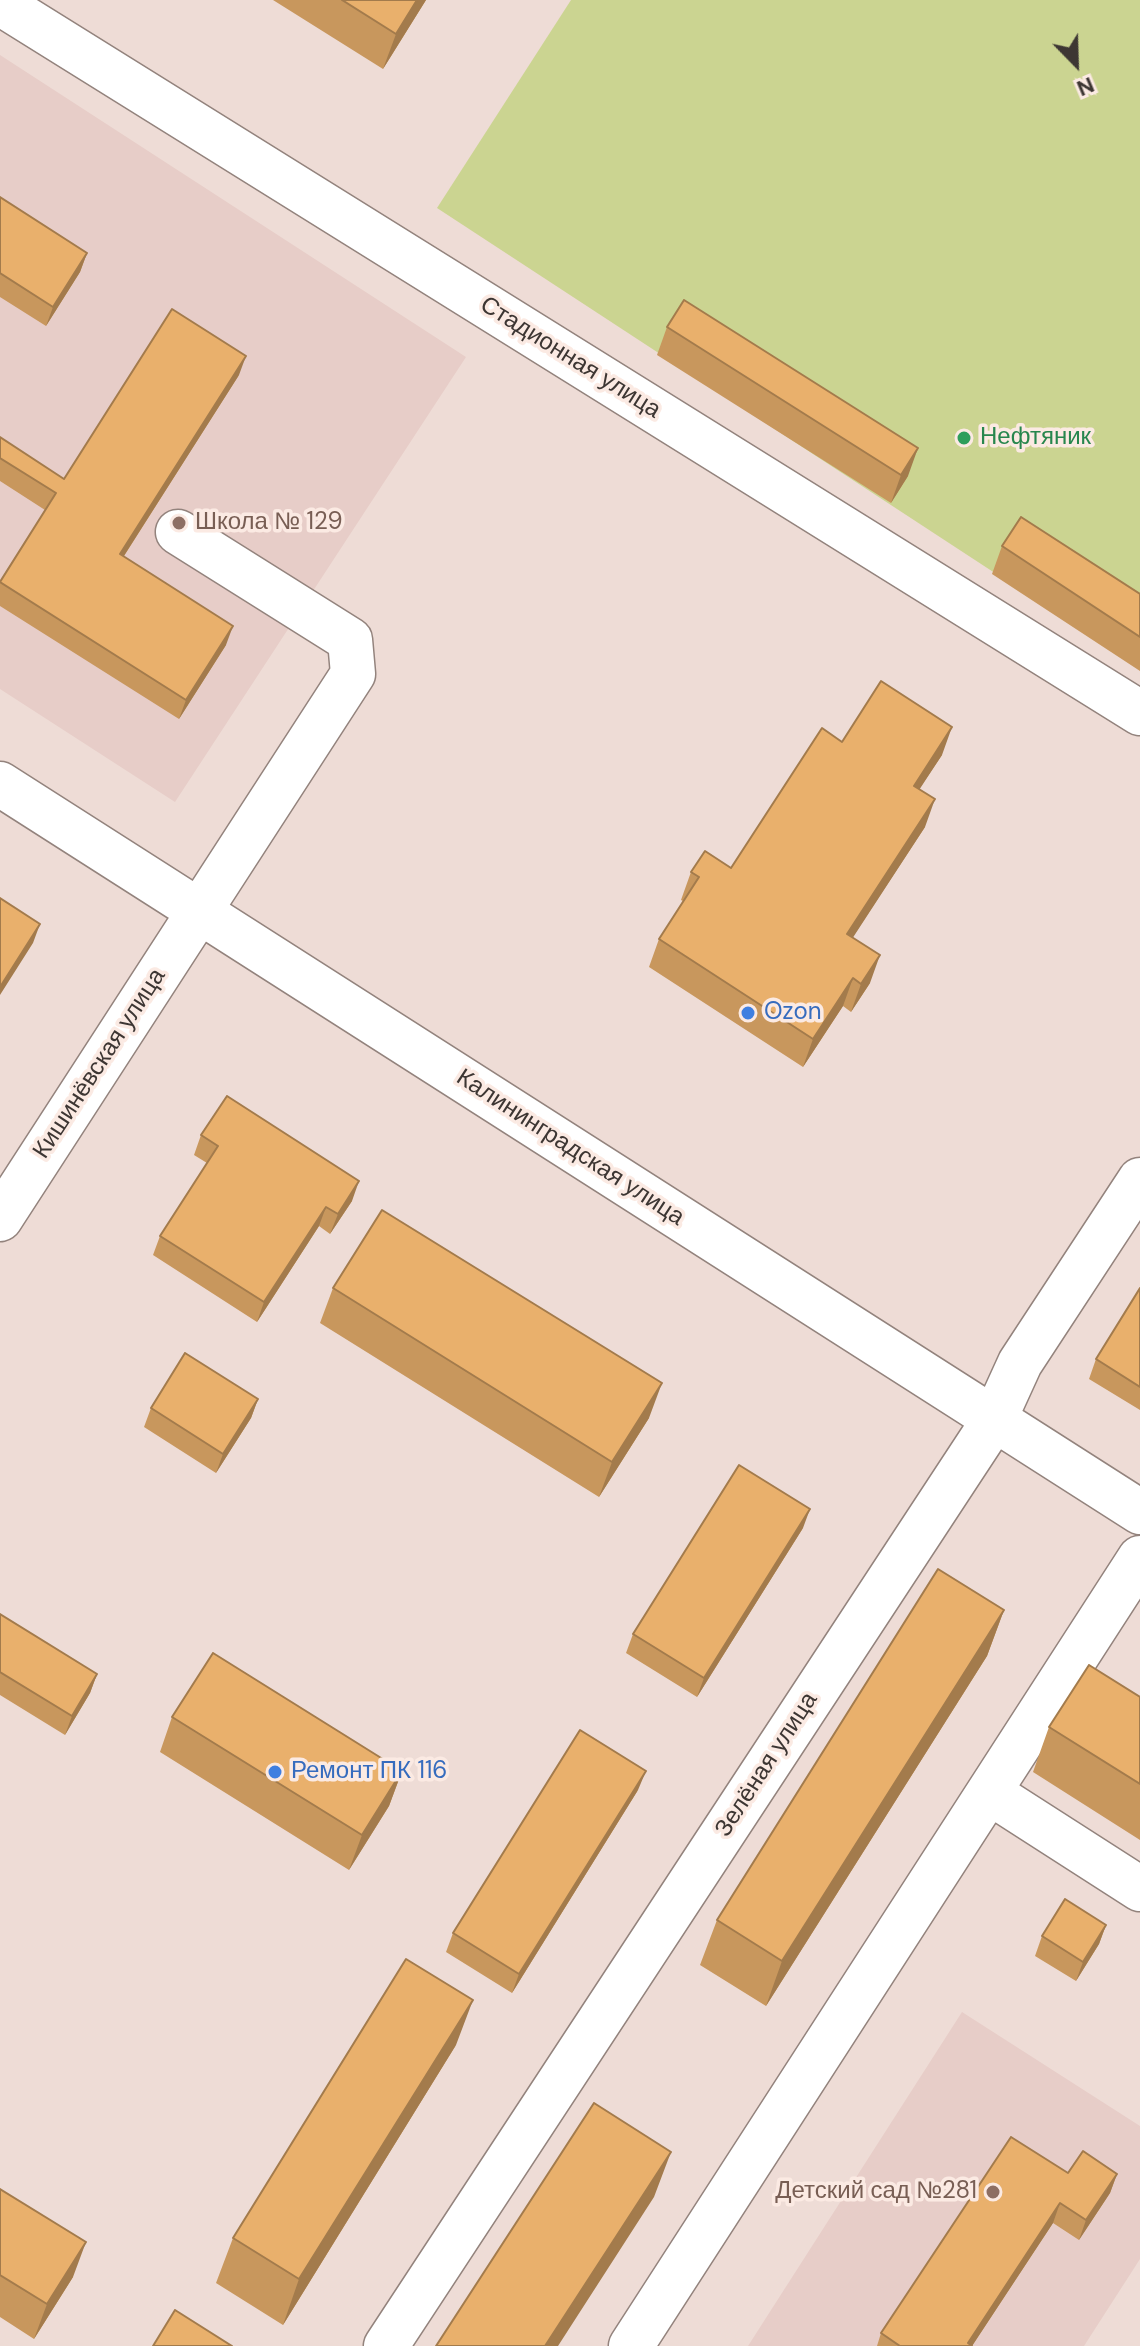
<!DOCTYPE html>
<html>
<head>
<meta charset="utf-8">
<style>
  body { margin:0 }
  #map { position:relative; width:1140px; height:2346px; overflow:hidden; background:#eedcd6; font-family:"DM Sans",sans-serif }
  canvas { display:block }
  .north { position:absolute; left:1036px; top:24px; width:80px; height:80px; -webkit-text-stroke:6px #fbeae3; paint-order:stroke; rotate:157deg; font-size:22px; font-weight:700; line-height:32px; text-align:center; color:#3d3633 }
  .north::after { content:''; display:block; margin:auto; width:28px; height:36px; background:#3d3633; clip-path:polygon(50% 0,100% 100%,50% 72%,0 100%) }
</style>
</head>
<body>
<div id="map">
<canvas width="1140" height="2346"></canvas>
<div class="north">N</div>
</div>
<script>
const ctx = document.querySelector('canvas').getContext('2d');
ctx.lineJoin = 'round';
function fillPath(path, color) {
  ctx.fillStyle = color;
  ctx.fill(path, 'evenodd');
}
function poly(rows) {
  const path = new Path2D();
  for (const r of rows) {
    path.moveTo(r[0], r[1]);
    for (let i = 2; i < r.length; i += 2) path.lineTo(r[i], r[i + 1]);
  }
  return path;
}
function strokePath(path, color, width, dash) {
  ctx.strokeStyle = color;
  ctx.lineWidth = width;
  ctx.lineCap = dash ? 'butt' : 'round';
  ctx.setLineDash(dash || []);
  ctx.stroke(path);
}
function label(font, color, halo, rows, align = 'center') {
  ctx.font = font + ' "DM Sans",sans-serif';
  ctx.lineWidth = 7;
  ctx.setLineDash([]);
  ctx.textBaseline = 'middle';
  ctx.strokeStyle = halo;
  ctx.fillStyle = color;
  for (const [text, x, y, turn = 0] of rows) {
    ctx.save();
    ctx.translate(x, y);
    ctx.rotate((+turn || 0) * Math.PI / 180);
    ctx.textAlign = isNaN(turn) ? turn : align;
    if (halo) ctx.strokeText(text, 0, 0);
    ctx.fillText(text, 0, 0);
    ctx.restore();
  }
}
const education = poly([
  [0,55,466,357,175,802,0,689],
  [962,2012,1140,2126,1140,2259,1084,2346,748,2346]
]);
const green = poly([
  [571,0,1140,0,1140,668,437,208]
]);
const minor = poly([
  [0,3,1140,713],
  [0,784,1140,1512],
  [0,1219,353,674,350,640,178,532],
  [989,1792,1140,1889],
  [386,2346,994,1420,1020,1363,1140,1180],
  [631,2346,1140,1558]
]);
const wall = poly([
  [273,0,426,0,383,69],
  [0,197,87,253,80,272,46,326,0,297],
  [667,327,908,476,891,503,657,355],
  [239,375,124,556,226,645,179,719,0,606,0,581,45,510,0,481,0,437,64,479],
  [1002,546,1140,594,1140,671,992,574],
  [842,742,942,755,919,789,925,827,852,938,870,983,851,1012,843,1006,803,1067,649,967,659,939,683,901,681,900,691,872,731,868],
  [201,1135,352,1201,330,1234,319,1226,257,1322,153,1255,160,1236,207,1163,194,1155],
  [333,1288,649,1418,599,1497,320,1323],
  [1140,1288,1140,1410,1089,1379,1096,1359],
  [258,1399,251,1418,216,1473,144,1427,151,1408],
  [803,1528,697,1697,626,1653,633,1634],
  [1004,1610,987,1656,766,2006,700,1965,717,1920],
  [0,1614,97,1674,90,1693,65,1735,0,1695],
  [1140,1697,1140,1840,1033,1772,1049,1727],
  [172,1717,402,1771,389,1806,349,1870,160,1752],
  [638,1790,512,1993,446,1952,453,1933],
  [1106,1925,1099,1944,1076,1981,1035,1956,1042,1936],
  [456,2045,283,2325,216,2283,233,2238],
  [1068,2173,1117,2174,1110,2193,1079,2240,1053,2223,972,2346,877,2346,881,2333],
  [0,2189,73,2277,34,2339,0,2317]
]);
const shadedWall = poly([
  [417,0,426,0,383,69,396,34],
  [87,253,80,272,46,326,53,307],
  [246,356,239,375,113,573,120,554],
  [918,448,908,476,891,503,901,475],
  [233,626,226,645,179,719,186,700],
  [952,727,942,755,904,813,914,786],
  [935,799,925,827,837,962,847,934],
  [40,924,33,943,0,995,0,987],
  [880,955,870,983,851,1012,861,984],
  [853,978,843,1006,803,1067,813,1039],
  [359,1181,352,1201,330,1234,338,1214],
  [326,1207,319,1226,257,1322,264,1302],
  [662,1383,649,1418,599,1497,612,1462],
  [258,1399,251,1418,216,1473,223,1454],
  [810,1509,803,1528,697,1697,704,1678],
  [1004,1610,987,1656,766,2006,782,1961],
  [97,1674,90,1693,65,1735,72,1716],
  [402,1771,389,1806,349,1870,362,1835],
  [646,1771,638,1790,512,1993,519,1974],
  [1106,1925,1099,1944,1076,1981,1083,1962],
  [473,2000,456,2045,283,2325,299,2279],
  [671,2152,654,2197,558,2346,545,2346],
  [1117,2174,1110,2193,1079,2240,1086,2220],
  [1060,2203,1053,2223,972,2346,968,2343],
  [86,2242,73,2277,34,2339,47,2304]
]);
const building = poly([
  [342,0,417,0,396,34,342,0],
  [0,197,87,253,53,307,0,273,0,197],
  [684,300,918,448,901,475,667,327,684,300],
  [172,309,246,356,120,554,233,626,186,700,0,582,56,493,0,458,0,437,64,479,172,309],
  [1021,517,1140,594,1140,637,1002,546,1021,517],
  [881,681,952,727,914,786,935,799,847,934,880,955,861,984,853,978,813,1039,659,939,699,877,691,872,705,851,731,868,822,728,842,742,881,681],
  [0,898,40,924,0,987,0,898],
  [227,1096,359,1181,338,1214,326,1207,264,1302,160,1236,218,1146,201,1135,227,1096],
  [382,1210,662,1383,612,1462,333,1288,382,1210],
  [1140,1288,1140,1387,1096,1359,1140,1288],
  [185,1353,258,1399,223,1454,151,1408,185,1353],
  [739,1465,810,1509,704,1678,633,1634,739,1465],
  [938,1569,1004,1610,782,1961,717,1920,938,1569],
  [0,1614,97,1674,72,1716,0,1672,0,1614],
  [213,1653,402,1771,362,1835,172,1717,213,1653],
  [1089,1665,1140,1697,1140,1784,1049,1727,1089,1665],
  [580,1730,646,1771,519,1974,453,1933,580,1730],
  [1065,1899,1106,1925,1083,1962,1042,1936,1065,1899],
  [406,1959,473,2000,299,2279,233,2238,406,1959],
  [594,2103,671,2152,545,2346,436,2346,594,2103],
  [1011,2137,1068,2173,1083,2151,1117,2174,1086,2220,1060,2203,968,2343,972,2346,900,2346,881,2333,1011,2137],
  [0,2189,86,2242,47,2304,0,2275,0,2189],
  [175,2310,232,2346,153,2346,175,2310]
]);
const markers = [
  [964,438,8,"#2e9e5b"],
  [179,523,8,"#8d6e63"],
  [748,1013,8,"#3f7fe0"],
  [275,1772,8,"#3f7fe0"],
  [993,2192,8,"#8d6e63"]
];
const streetNames = [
  ["Стадионная улица",570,358,32],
  ["Кишинёвская улица",100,1064,-57],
  ["Калининградская улица",570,1148,33],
  ["Зелёная улица",767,1765,-57]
];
const leisureNames = [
  ["Нефтяник",980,438]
];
const educationNames = [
  ["Школа № 129",195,523],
  ["Детский сад №281",977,2192,"right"]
];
const shopNames = [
  ["Ozon",764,1013],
  ["Ремонт ПК 116",291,1772]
];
fillPath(education, '#e7cdc8');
fillPath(green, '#cbd491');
strokePath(minor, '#93837d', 47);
strokePath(minor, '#fff', 44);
fillPath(wall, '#c8975d');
fillPath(shadedWall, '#a37b4c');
fillPath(building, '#e9b06c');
strokePath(building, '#a37b4c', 2);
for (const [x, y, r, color] of markers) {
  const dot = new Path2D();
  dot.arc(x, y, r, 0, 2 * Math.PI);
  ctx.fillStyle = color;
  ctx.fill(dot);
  strokePath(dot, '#fbeae3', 3);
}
label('24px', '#3d3633', '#fbeae3', streetNames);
label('24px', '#27864d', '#fbeae3', leisureNames, 'left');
label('24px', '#785e54', '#fbeae3', educationNames, 'left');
label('24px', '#366cbe', '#fbeae3', shopNames, 'left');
</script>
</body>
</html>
